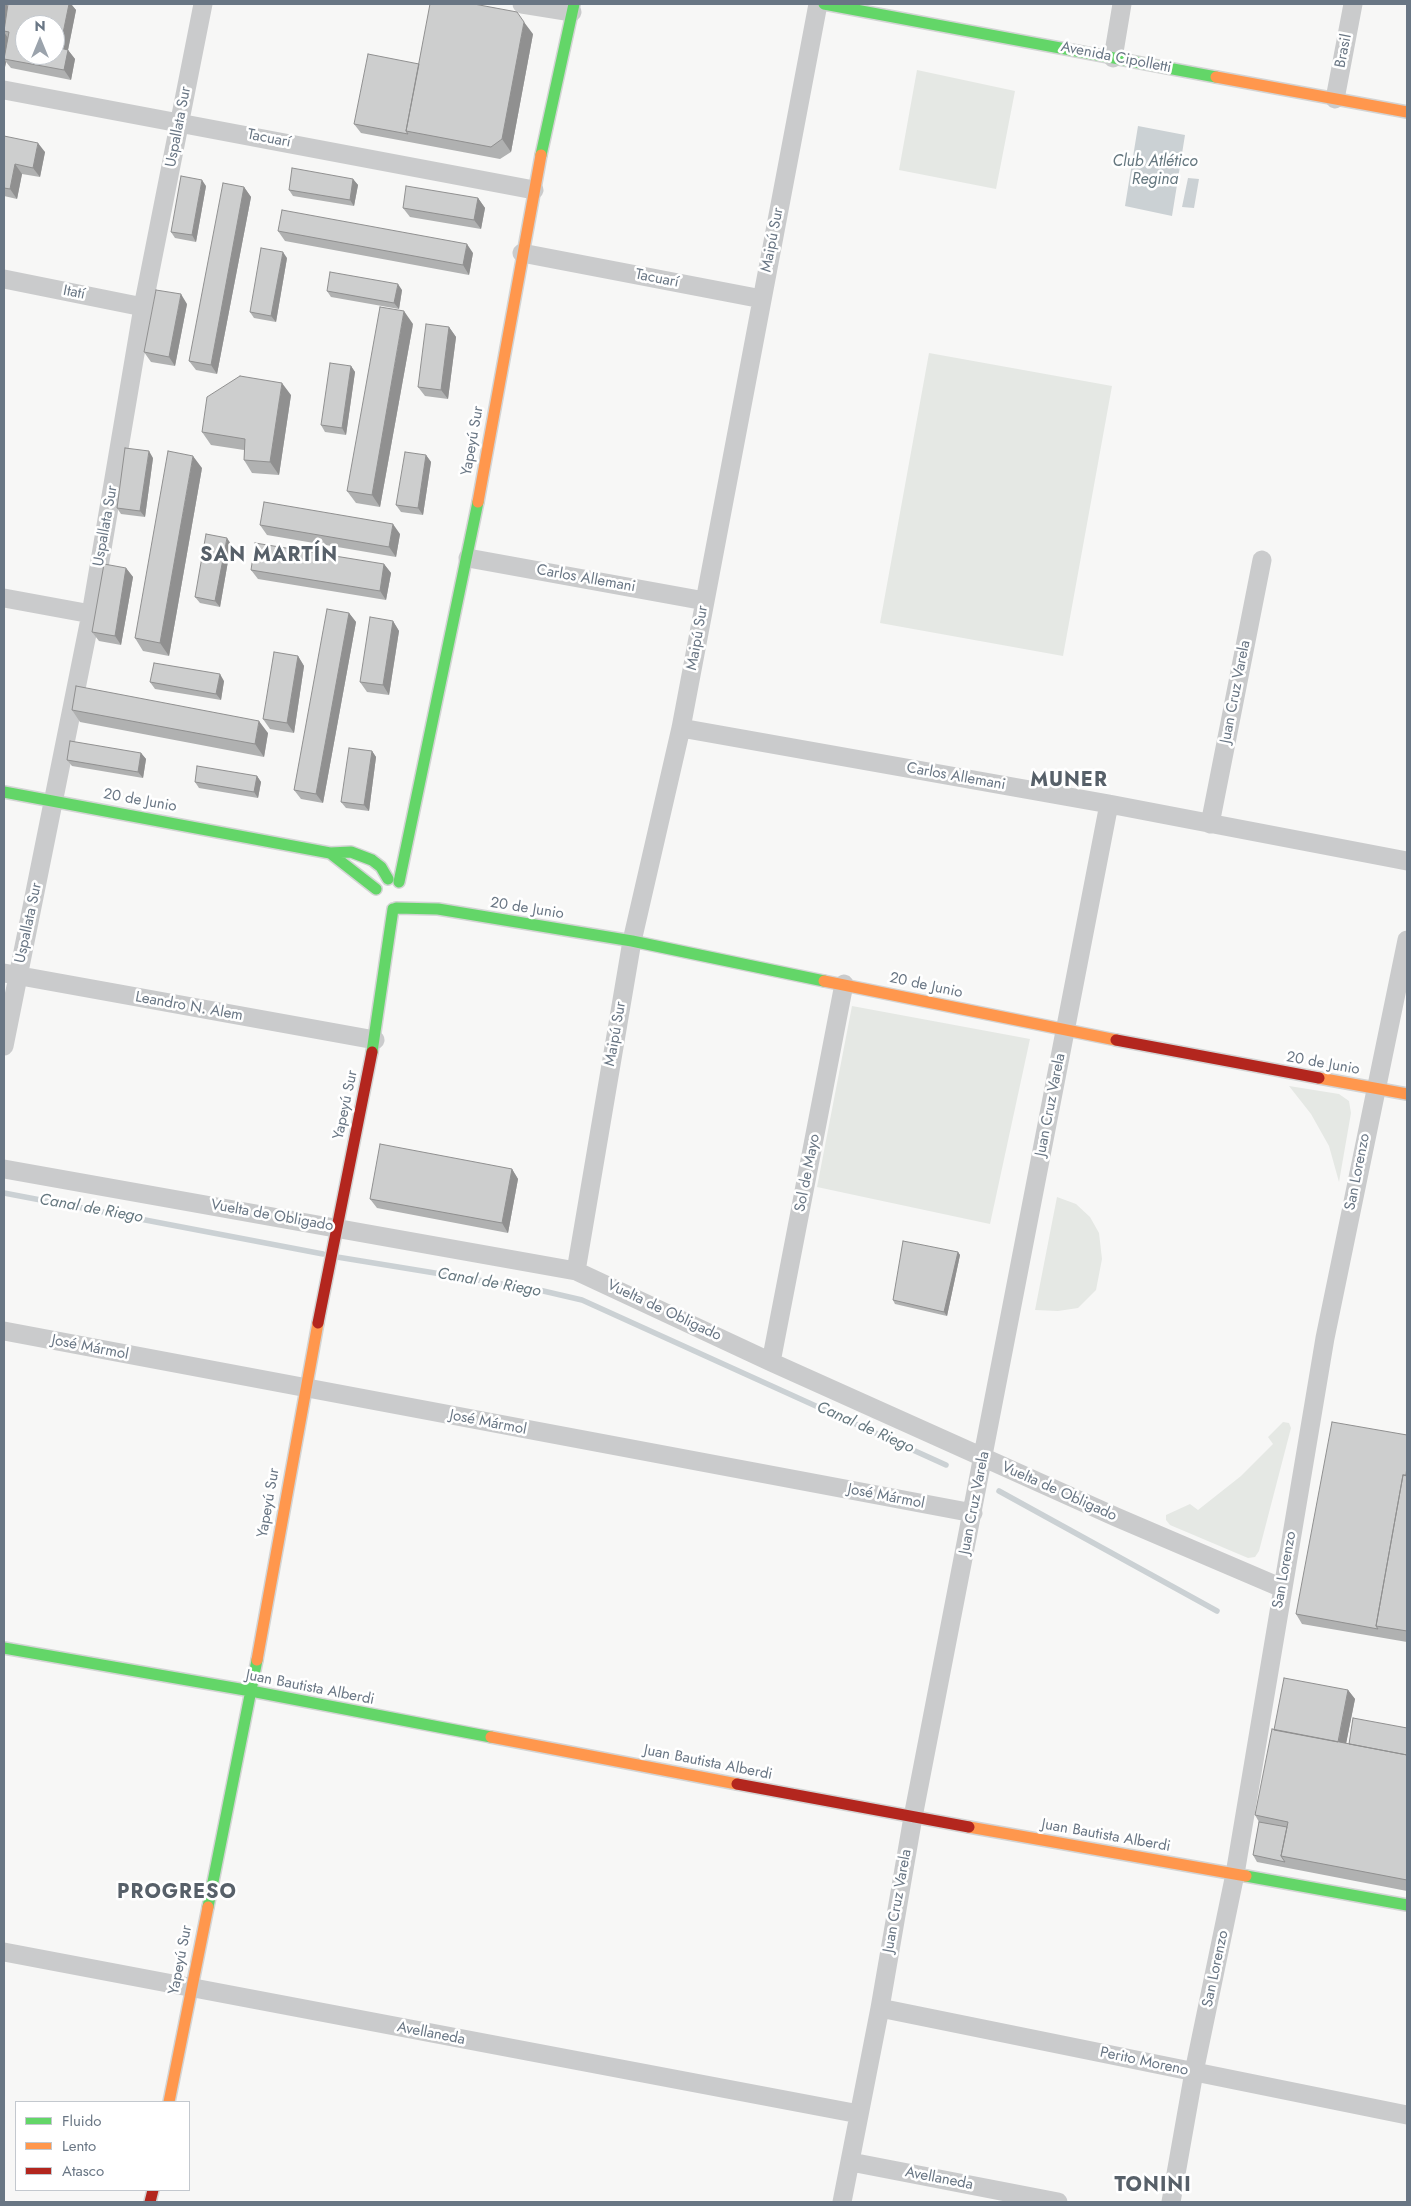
<!DOCTYPE html>
<html>
<head>
<meta charset="utf-8">
<style>
  body { margin:0 }
  #map { position:relative; width:1411px; height:2206px; overflow:hidden; background:#f7f7f6; font-family:Jost,sans-serif }
  canvas { display:block }
  .frame { position:absolute; inset:0; border:5px solid #697684; pointer-events:none }
  .legend { position:absolute; left:15px; top:2101px; width:175px; height:90px; box-sizing:border-box; background:#fff; border:1px solid #c3c8ce; margin:0; padding:6px 9px; list-style:none; font-size:15px; color:#697684 }
  .legend li { display:flex; align-items:center; gap:10px; height:25px }
  .legend b { width:25px; border:1px solid #c3c8ce }
  .north { position:absolute; left:15px; top:15px; width:50px; height:50px; box-sizing:border-box; background:#fff; border:1px solid #c3c8ce; border-radius:50%; rotate:0deg; font-size:14px; font-weight:700; line-height:20px; text-align:center; color:#697684 }
  .north::after { content:''; display:block; margin:auto; width:18px; height:22px; background:#9ba3ac; clip-path:polygon(50% 0,100% 100%,50% 72%,0 100%) }
</style>
</head>
<body>
<div id="map">
<canvas width="1411" height="2206"></canvas>
<div class="frame"></div>
<ul class="legend">
<li><b style="height:6px;background:#63d668"></b>Fluido</li>
<li><b style="height:6px;background:#ff974d"></b>Lento</li>
<li><b style="height:6px;background:#b3261e"></b>Atasco</li>
</ul>
<div class="north">N</div>
</div>
<script>
const ctx = document.querySelector('canvas').getContext('2d');
ctx.lineJoin = 'round';
function fillPath(path, color) {
  ctx.fillStyle = color;
  ctx.fill(path, 'evenodd');
}
function poly(rows) {
  const path = new Path2D();
  for (const r of rows) {
    path.moveTo(r[0], r[1]);
    for (let i = 2; i < r.length; i += 2) path.lineTo(r[i], r[i + 1]);
  }
  return path;
}
function strokePath(path, color, width, dash) {
  ctx.strokeStyle = color;
  ctx.lineWidth = width;
  ctx.lineCap = dash ? 'butt' : 'round';
  ctx.setLineDash(dash || []);
  ctx.stroke(path);
}
function label(font, color, halo, rows, align = 'center') {
  ctx.font = font + ' Jost,sans-serif';
  ctx.lineWidth = 5;
  ctx.setLineDash([]);
  ctx.textBaseline = 'middle';
  ctx.strokeStyle = halo;
  ctx.fillStyle = color;
  for (const [text, x, y, turn = 0] of rows) {
    ctx.save();
    ctx.translate(x, y);
    ctx.rotate((+turn || 0) * Math.PI / 180);
    ctx.textAlign = isNaN(turn) ? turn : align;
    if (halo) ctx.strokeText(text, 0, 0);
    ctx.fillText(text, 0, 0);
    ctx.restore();
  }
}
const green = poly([
  [917,70,1015,91,996,189,899,170],
  [929,353,1112,386,1063,656,880,623],
  [852,1006,1030,1039,990,1224,817,1187],
  [1289,1086,1339,1094,1349,1101,1351,1113,1339,1182,1329,1146,1311,1114],
  [1057,1197,1076,1204,1090,1217,1099,1233,1102,1259,1096,1290,1078,1308,1058,1311,1035,1310],
  [1283,1422,1289,1423,1291,1428,1259,1551,1255,1557,1248,1558,1170,1525,1166,1520,1166,1515,1190,1504,1198,1510,1241,1476,1273,1444,1268,1437]
]);
const water = poly([
  [1138,126,1185,135,1172,216,1125,206],
  [1188,178,1199,179,1194,208,1182,207]
]);
const stream = poly([
  [4,1193,323,1254],
  [337,1257,539,1290,582,1300,946,1465],
  [999,1491,1217,1611]
]);
const street = poly([
  [522,4,572,12],
  [1113,58,1122,4],
  [4,90,534,190],
  [1335,99,1353,4],
  [522,253,762,299],
  [4,279,143,307],
  [468,558,705,601],
  [4,598,91,614],
  [681,728,1109,804,1407,861],
  [1210,824,1262,560],
  [4,973,375,1040],
  [4,1046,91,614,143,307,203,4],
  [4,1169,576,1271,771,1362,1116,1517,1282,1588],
  [576,1271,632,941,681,728,818,4],
  [4,1331,973,1513],
  [771,1362,844,984],
  [4,1952,859,2114],
  [880,2008,1407,2115],
  [851,2162,1058,2202],
  [842,2202,880,2008,913,1817,1109,804],
  [1171,2202,1194,2072,1235,1874,1325,1338,1407,940]
]);
const fast = poly([
  [824,4,1216,77],
  [541,155,574,4],
  [4,792,330,853,351,852,372,860,381,867,388,879],
  [330,853,376,889],
  [399,882,478,502],
  [396,908,438,909,632,941,824,981],
  [372,1052,393,909],
  [4,1648,251,1691,491,1737],
  [1246,1876,1407,1905],
  [208,1907,257,1660]
]);
const slow = poly([
  [1216,77,1407,112],
  [478,502,541,155],
  [824,981,1116,1040],
  [1319,1078,1407,1094],
  [257,1660,318,1323],
  [491,1737,737,1784],
  [969,1827,1246,1876],
  [169,2102,208,1907]
]);
const jam = poly([
  [1116,1040,1319,1078],
  [318,1323,372,1052],
  [737,1784,969,1827],
  [150,2202,153,2190]
]);
const wall = poly([
  [4,4,6,4,8,6,8,4,71,4,76,10,68,50,75,59,71,80,11,68,6,62,5,67,4,67],
  [533,34,511,152,500,159,361,133,354,124,419,64],
  [4,136,45,152,40,177,22,174,17,199,4,196],
  [353,179,358,185,354,206,293,196,289,190],
  [206,186,196,242,175,238,171,232],
  [244,187,251,197,217,374,196,370,189,361],
  [478,198,485,208,481,229,410,217,403,208],
  [278,231,473,253,469,275,285,241],
  [287,258,276,322,254,318,250,312],
  [402,290,399,309,331,297,327,291],
  [187,304,175,366,151,362,144,352],
  [413,324,380,507,356,503,347,491],
  [449,327,456,337,448,399,425,396,418,387],
  [351,366,355,372,346,435,325,432,321,425],
  [291,395,279,475,252,473,244,460,244,450,211,445,202,432],
  [426,455,431,462,423,515,401,512,396,505],
  [153,458,145,517,121,514,117,508],
  [202,468,169,656,143,651,135,638],
  [260,525,400,534,396,557,267,535],
  [231,544,220,607,200,603,195,597],
  [384,564,391,573,386,600,258,579,251,570],
  [126,568,133,577,121,645,99,641,92,632],
  [349,613,356,622,323,803,301,799,294,790],
  [393,621,399,631,389,695,367,692,360,682],
  [298,656,304,666,294,733,270,729,263,719],
  [224,681,221,700,155,689,150,682],
  [72,710,268,733,264,757,80,722],
  [372,751,376,757,369,811,346,808,341,802],
  [141,753,146,759,143,778,72,766,67,760],
  [257,776,261,782,258,798,199,788,195,782],
  [512,1169,518,1179,508,1233,377,1208,370,1199],
  [958,1252,960,1255,947,1316,895,1304,893,1300],
  [1407,1435,1407,1642,1302,1624,1296,1614],
  [1348,1690,1355,1699,1346,1743,1349,1744,1407,1728,1407,1891,1257,1862,1253,1855,1259,1822,1255,1815,1274,1730]
]);
const shadedWall = poly([
  [4,4,6,4,15,15,9,32,4,31],
  [69,4,71,4,76,10,68,50,75,59,71,80,64,70,60,48],
  [524,22,533,34,511,152,502,139],
  [4,32,10,41,4,59,6,62,5,67,4,66],
  [38,143,45,152,40,177,33,168],
  [15,164,22,174,17,199,10,189],
  [353,179,358,185,354,206,350,200],
  [202,180,206,186,196,242,192,235],
  [244,187,251,197,217,374,211,365],
  [478,198,485,208,481,229,474,220],
  [467,244,473,253,469,275,463,265],
  [283,252,287,258,276,322,271,316],
  [398,284,402,290,399,309,394,303],
  [181,294,187,304,175,366,169,357],
  [404,311,413,324,380,507,372,495],
  [449,327,456,337,448,399,441,390],
  [351,366,355,372,346,435,342,428],
  [282,383,291,395,279,475,270,462],
  [149,451,153,458,145,517,140,511],
  [426,455,431,462,423,515,418,508],
  [193,456,202,468,169,656,160,643],
  [393,524,400,534,396,557,389,547],
  [227,538,231,544,220,607,215,601],
  [384,564,391,573,386,600,380,591],
  [126,568,133,577,121,645,115,636],
  [349,613,356,622,323,803,316,794],
  [393,621,399,631,389,695,383,685],
  [298,656,304,666,294,733,287,723],
  [220,674,224,681,221,700,216,694],
  [259,721,268,733,264,757,255,744],
  [372,751,376,757,369,811,364,805],
  [141,753,146,759,143,778,138,772],
  [257,776,261,782,258,798,254,792],
  [512,1169,518,1179,508,1233,502,1223],
  [958,1252,960,1255,947,1316,944,1312],
  [1348,1690,1355,1699,1344,1754,1338,1745]
]);
const building = poly([
  [8,4,69,4,60,48,68,50,64,70,4,59,9,32,4,31,8,4],
  [25,25,55,25,55,55,25,55,25,25],
  [430,4,474,4,517,12,524,22,502,139,491,147,406,131,430,4],
  [368,54,419,64,406,131,408,134,354,124,368,54],
  [4,136,38,143,33,168,15,164,10,189,4,188,4,136],
  [292,168,353,179,350,200,289,190,292,168],
  [181,176,202,180,192,235,171,232,181,176],
  [223,183,244,187,211,365,189,361,223,183],
  [406,186,478,198,474,220,403,208,406,186],
  [282,210,467,244,463,265,278,231,282,210],
  [261,248,283,252,271,316,250,312,261,248],
  [330,272,398,284,394,303,327,291,330,272],
  [156,290,181,294,169,357,144,352,156,290],
  [380,307,404,311,372,495,347,491,380,307],
  [426,324,449,327,441,390,418,387,426,324],
  [330,363,351,366,342,428,321,425,330,363],
  [240,376,282,383,270,462,244,460,245,439,202,432,207,397,240,376],
  [125,448,149,451,140,511,117,508,125,448],
  [168,451,193,456,160,643,135,638,168,451],
  [405,452,426,455,418,508,396,505,405,452],
  [264,502,393,524,389,547,260,525,264,502],
  [206,534,227,538,215,601,195,597,206,534],
  [255,543,384,564,380,591,251,570,255,543],
  [104,564,126,568,115,636,92,632,104,564],
  [327,609,349,613,316,794,294,790,327,609],
  [370,617,393,621,383,685,360,682,370,617],
  [274,652,298,656,287,723,263,719,274,652],
  [154,663,220,674,216,694,150,682,154,663],
  [76,686,259,721,255,744,72,710,76,686],
  [70,741,141,753,138,772,67,760,70,741],
  [349,748,372,751,364,805,341,802,349,748],
  [197,766,257,776,254,792,195,782,197,766],
  [380,1144,512,1169,502,1223,370,1199,380,1144],
  [903,1241,958,1252,944,1312,893,1300,903,1241],
  [1332,1422,1407,1435,1407,1466,1406,1475,1403,1475,1376,1626,1378,1629,1296,1614,1332,1422],
  [1403,1475,1407,1476,1407,1631,1376,1626,1403,1475],
  [1284,1678,1348,1690,1338,1742,1274,1730,1284,1678],
  [1353,1718,1407,1728,1407,1755,1349,1744,1353,1718],
  [1272,1729,1407,1755,1407,1880,1281,1856,1288,1822,1255,1815,1272,1729],
  [1259,1822,1287,1827,1281,1856,1285,1862,1253,1855,1259,1822]
]);
const streetNames = [
  ["Brasil",1344,51,-79],
  ["Avenida Cipolletti",1116,58,11],
  ["Uspallata Sur",179,127,-79],
  ["Tacuarí",269,139,11],
  ["Maipú Sur",773,240,-79],
  ["Tacuarí",657,279,11],
  ["Itatí",74,293,11],
  ["Yapeyú Sur",473,441,-80],
  ["Uspallata Sur",106,526,-80],
  ["Carlos Allemani",586,579,10],
  ["Maipú Sur",698,638,-80],
  ["Juan Cruz Varela",1236,692,-79],
  ["Carlos Allemani",956,777,10],
  ["20 de Junio",140,801,10],
  ["20 de Junio",527,909,9],
  ["Uspallata Sur",29,923,-78],
  ["20 de Junio",926,986,12],
  ["Leandro N. Alem",189,1007,10],
  ["Maipú Sur",616,1034,-80],
  ["20 de Junio",1323,1064,10],
  ["Yapeyú Sur",346,1105,-78],
  ["Juan Cruz Varela",1051,1105,-79],
  ["San Lorenzo",1358,1172,-79],
  ["Sol de Mayo",808,1173,-79],
  ["Vuelta de Obligado",272,1216,10],
  ["Vuelta de Obligado",664,1311,25],
  ["José Mármol",90,1348,11],
  ["José Mármol",488,1423,11],
  ["Vuelta de Obligado",1059,1492,24],
  ["José Mármol",886,1497,11],
  ["Yapeyú Sur",269,1503,-80],
  ["Juan Cruz Varela",975,1503,-79],
  ["San Lorenzo",1285,1570,-80],
  ["Juan Bautista Alberdi",310,1688,11],
  ["Juan Bautista Alberdi",708,1763,11],
  ["Juan Bautista Alberdi",1106,1836,10],
  ["Juan Cruz Varela",898,1901,-80],
  ["Yapeyú Sur",181,1960,-79],
  ["San Lorenzo",1216,1969,-78],
  ["Avellaneda",431,2034,11],
  ["Perito Moreno",1144,2062,12],
  ["Avellaneda",939,2179,11]
];
const waterNames = [
  ["Club Atlético",1155,162],
  ["Regina",1155,180],
  ["Canal de Riego",91,1209,10],
  ["Canal de Riego",489,1283,10],
  ["Canal de Riego",865,1428,24]
];
const districtNames = [
  ["SAN MARTÍN",269,556],
  ["MUNER",1069,781],
  ["PROGRESO",177,1893],
  ["TONINI",1153,2186]
];
fillPath(green, '#e5e8e4');
fillPath(water, '#cbd1d4');
strokePath(stream, '#cbd1d4', 5.5);
strokePath(fast, '#d3d4d4', 14);
strokePath(slow, '#d3d4d4', 14);
strokePath(jam, '#d3d4d4', 14);
strokePath(street, '#cacbcc', 19);
strokePath(fast, '#63d668', 11);
strokePath(slow, '#ff974d', 11);
strokePath(jam, '#b3261e', 11);
fillPath(wall, '#b0b1b1');
fillPath(shadedWall, '#909090');
fillPath(building, '#cdcece');
strokePath(building, '#909090', 1);
label('15px', '#697684', '#fff', streetNames);
label('italic 16px', '#65777f', '#fff', waterNames);
ctx.letterSpacing = '1px';
label('bold 20px', '#576069', '#fff', districtNames);
ctx.letterSpacing = '0px';
</script>
</body>
</html>
